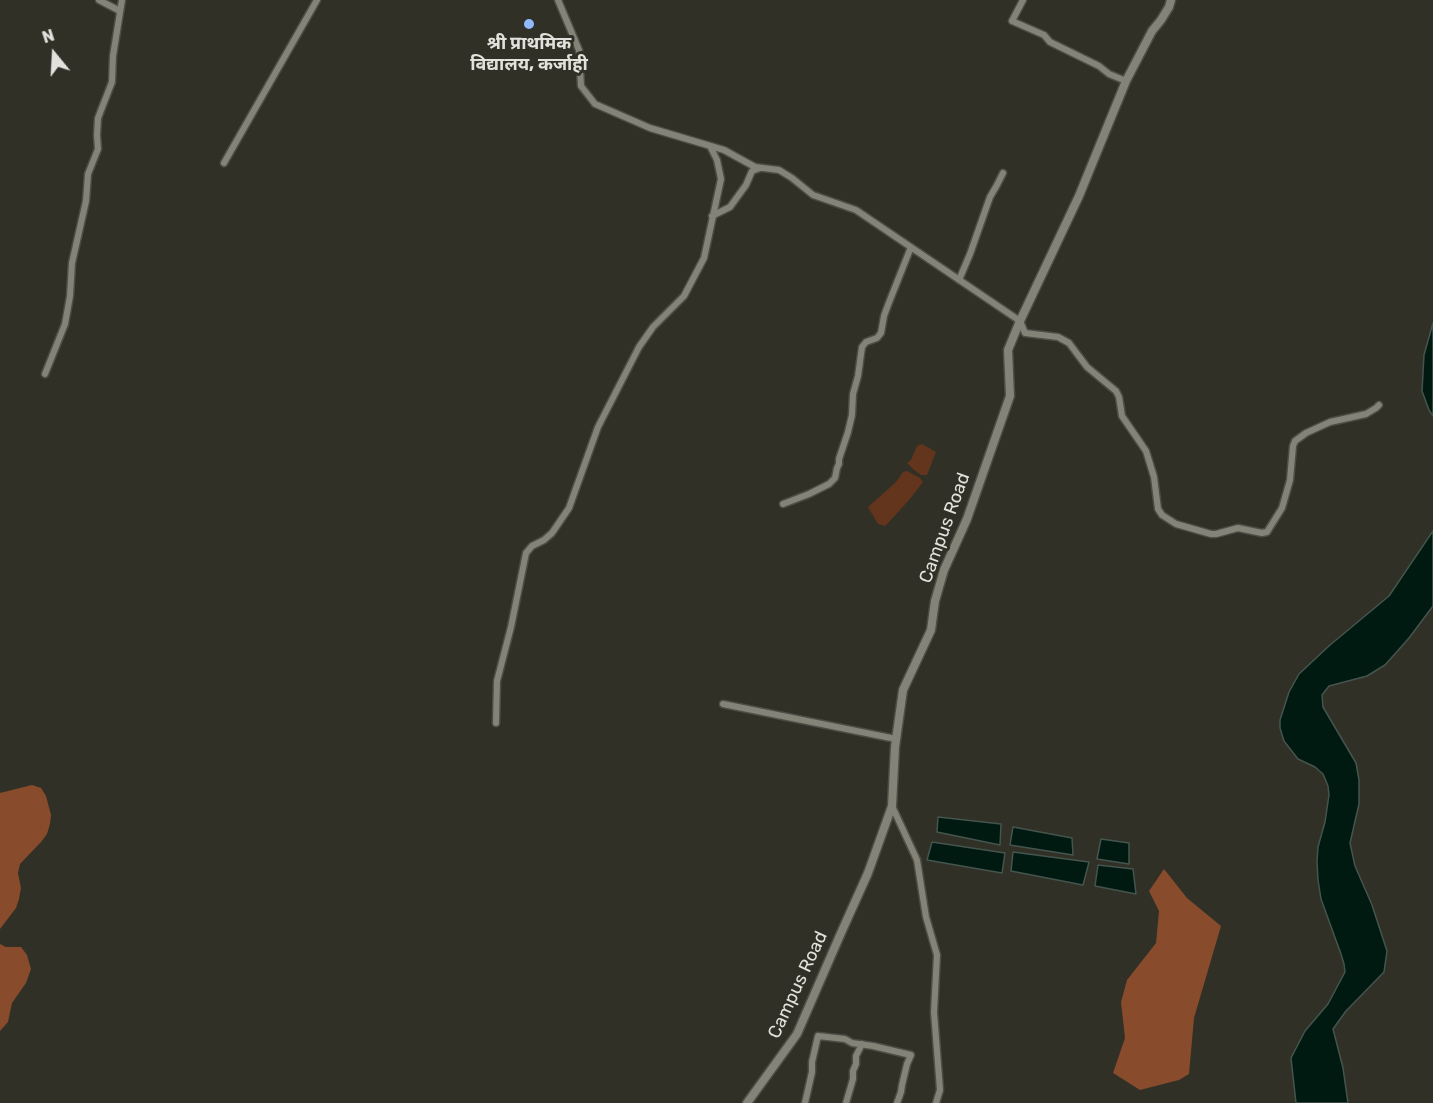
<!DOCTYPE html>
<html>
<head>
<meta charset="utf-8">
<style>
  body { margin:0 }
  #map { position:relative; width:1433px; height:1103px; overflow:hidden; background:#303027; font-family:Rubik,sans-serif }
  canvas { display:block }
  .north { position:absolute; left:24px; top:24px; width:60px; height:60px; -webkit-text-stroke:4px #303027; paint-order:stroke; rotate:342deg; font-size:16px; font-weight:700; line-height:24px; text-align:center; color:#e2e2dc }
  .north::after { content:''; display:block; margin:auto; width:21px; height:27px; background:#e2e2dc; clip-path:polygon(50% 0,100% 100%,50% 72%,0 100%) }
</style>
</head>
<body>
<div id="map">
<canvas width="1433" height="1103"></canvas>
<div class="north">N</div>
</div>
<script>
const ctx = document.querySelector('canvas').getContext('2d');
ctx.lineJoin = 'round';
function fillPath(path, color) {
  ctx.fillStyle = color;
  ctx.fill(path, 'evenodd');
}
function poly(rows) {
  const path = new Path2D();
  for (const r of rows) {
    path.moveTo(r[0], r[1]);
    for (let i = 2; i < r.length; i += 2) path.lineTo(r[i], r[i + 1]);
  }
  return path;
}
function strokePath(path, color, width, dash) {
  ctx.strokeStyle = color;
  ctx.lineWidth = width;
  ctx.lineCap = dash ? 'butt' : 'round';
  ctx.setLineDash(dash || []);
  ctx.stroke(path);
}
function label(font, color, halo, rows, align = 'center') {
  ctx.font = font + ' Rubik,"Noto Sans Devanagari",sans-serif';
  ctx.lineWidth = 6;
  ctx.setLineDash([]);
  ctx.textBaseline = 'middle';
  ctx.strokeStyle = halo;
  ctx.fillStyle = color;
  for (const [text, x, y, turn = 0] of rows) {
    ctx.save();
    ctx.translate(x, y);
    ctx.rotate((+turn || 0) * Math.PI / 180);
    ctx.textAlign = isNaN(turn) ? turn : align;
    if (halo) ctx.strokeText(text, 0, 0);
    ctx.fillText(text, 0, 0);
    ctx.restore();
  }
}
const green = poly([
  [922,444,936,452,927,475,921,475,913,469,907,463,911,460,917,446],
  [907,471,920,478,923,482,909,500,889,522,885,526,878,524,868,507,896,482,903,472]
]);
const forest = poly([
  [32,785,41,788,46,796,51,815,50,824,47,834,41,842,20,864,18,873,21,888,19,899,16,908,0,929,0,793],
  [1164,869,1187,898,1221,926,1194,1018,1189,1074,1179,1080,1140,1090,1113,1073,1125,1038,1121,1002,1127,980,1156,943,1159,911,1149,891],
  [0,944,6,947,21,947,27,955,31,969,26,983,12,1003,8,1022,0,1031]
]);
const water = poly([
  [1433,323,1433,416,1429,410,1422,391,1424,355,1433,323],
  [1433,531,1433,606,1409,638,1385,665,1367,676,1329,686,1322,695,1323,707,1356,763,1359,780,1359,804,1350,843,1355,866,1372,905,1387,951,1384,972,1346,1011,1333,1029,1343,1068,1348,1103,1296,1103,1291,1058,1305,1031,1328,1004,1345,972,1344,964,1341,954,1321,899,1318,880,1317,861,1318,847,1325,822,1329,795,1328,786,1323,774,1315,767,1298,759,1284,741,1280,728,1280,720,1289,692,1299,674,1330,645,1389,596,1433,531],
  [938,817,1001,824,1000,845,937,832,938,817],
  [1013,827,1072,838,1073,855,1010,845,1013,827],
  [1101,839,1129,843,1129,864,1097,859,1101,839],
  [932,842,1005,853,1002,873,927,860,932,842],
  [1013,852,1089,862,1083,885,1011,871,1013,852],
  [1098,865,1133,869,1136,894,1095,886,1098,865]
]);
const street = poly([
  [99,0,120,11],
  [558,0,579,50,581,86,595,104,650,128,724,150,755,167,779,170,792,178,813,195,856,210,1020,321,1025,333,1058,337,1069,343,1087,367,1116,391,1119,397,1122,416,1146,451,1154,477,1158,509,1162,515,1176,524,1211,534,1216,534,1238,528,1262,533,1267,532,1282,508,1290,480,1293,446,1295,441,1306,433,1330,422,1366,414,1376,408,1379,405],
  [1023,0,1012,21,1044,35,1050,42,1099,66,1109,74,1126,81],
  [224,163,317,0],
  [712,216,730,207,746,185,752,171,760,168],
  [959,280,970,254,990,197,997,185,1003,173],
  [45,374,65,324,70,296,72,263,86,201,88,174,98,149,97,135,98,118,112,82,113,56,122,0],
  [783,504,809,494,829,484,835,478,837,468,839,464,839,459,848,432,852,415,853,394,858,376,862,347,866,342,877,338,881,333,884,316,888,305,911,247],
  [723,704,896,739],
  [496,723,497,681,511,627,526,553,532,546,544,540,552,533,569,508,598,427,639,347,653,327,684,296,704,258,721,179,717,160,710,146],
  [892,806,917,860,926,917,937,955,934,1012,940,1090,936,1103],
  [805,1103,812,1072,812,1062,818,1036,845,1039,852,1043,873,1046,911,1055,907,1064,902,1085,901,1092,897,1103],
  [846,1103,853,1079,853,1071,856,1064,856,1056,862,1044]
]);
const secondary = poly([
  [747,1103,797,1034,841,933,868,873,892,806,895,747,903,690,931,630,935,601,944,570,967,519,1010,396,1008,350,1020,321,1079,196,1126,81,1152,31,1161,20,1169,7,1171,0]
]);
const markers = [
  [529,24,6,"#90b8fd"]
];
const poiNames = [
  ["श्री प्राथमिक",529,44],
  ["विद्यालय, कर्जाही",529,65]
];
const streetNames = [
  ["Campus Road",945,528,-70],
  ["Campus Road",798,985,-65]
];
fillPath(green, '#63351d');
fillPath(forest, '#884b2b');
fillPath(water, '#001911');
strokePath(water, '#44554e', 1.5);
strokePath(street, '#4d4d45', 9);
strokePath(secondary, '#4d4d45', 11);
strokePath(street, '#838378', 6);
strokePath(secondary, '#838378', 8);
for (const [x, y, r, color] of markers) {
  const dot = new Path2D();
  dot.arc(x, y, r, 0, 2 * Math.PI);
  ctx.fillStyle = color;
  ctx.fill(dot);
  strokePath(dot, '#303027', 2);
}
label('bold 18px', '#e2e2dc', '#303027', poiNames);
label('18px', '#e2e2dc', '#303027', streetNames);
</script>
</body>
</html>
